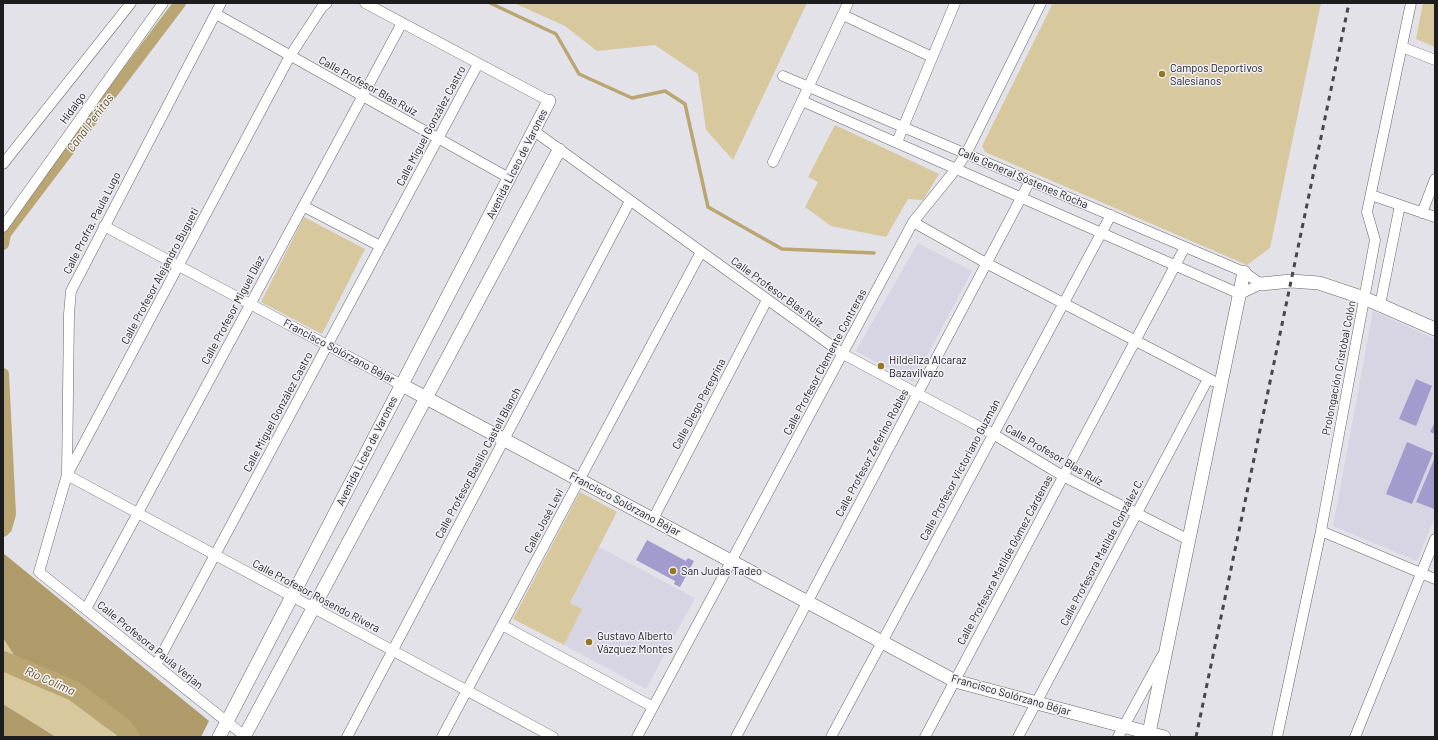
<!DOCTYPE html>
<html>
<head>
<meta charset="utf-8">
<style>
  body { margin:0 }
  #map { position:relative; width:1438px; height:740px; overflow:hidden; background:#e2e2e8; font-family:Barlow,sans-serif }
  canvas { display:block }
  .frame { position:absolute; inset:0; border:4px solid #1d1d1f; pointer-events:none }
</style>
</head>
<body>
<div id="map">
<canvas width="1438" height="740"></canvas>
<div class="frame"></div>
</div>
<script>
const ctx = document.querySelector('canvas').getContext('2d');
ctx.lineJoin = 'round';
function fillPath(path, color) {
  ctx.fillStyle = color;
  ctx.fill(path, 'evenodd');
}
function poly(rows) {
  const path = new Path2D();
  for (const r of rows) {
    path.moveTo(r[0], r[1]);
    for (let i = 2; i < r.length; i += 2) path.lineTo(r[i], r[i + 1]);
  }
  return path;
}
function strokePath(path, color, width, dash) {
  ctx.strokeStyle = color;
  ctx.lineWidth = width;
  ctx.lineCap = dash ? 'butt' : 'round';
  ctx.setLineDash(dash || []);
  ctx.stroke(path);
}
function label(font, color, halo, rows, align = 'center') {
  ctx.font = font + ' Barlow,sans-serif';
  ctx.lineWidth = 3;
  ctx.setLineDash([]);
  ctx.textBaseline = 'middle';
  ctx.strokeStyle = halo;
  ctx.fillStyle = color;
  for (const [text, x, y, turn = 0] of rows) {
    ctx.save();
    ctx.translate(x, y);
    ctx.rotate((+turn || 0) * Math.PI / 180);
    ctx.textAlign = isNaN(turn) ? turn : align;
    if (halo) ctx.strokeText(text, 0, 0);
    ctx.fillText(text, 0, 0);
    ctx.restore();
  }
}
const built = poly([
  [918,243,972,271,913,382,856,351],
  [1373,311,1435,339,1435,516,1417,561,1333,526],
  [599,547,695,598,646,689,564,645,581,609,570,604]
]);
const green = poly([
  [514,3,807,3,733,160,706,130,698,74,655,45,597,51,565,26],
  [1053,3,1321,3,1270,248,1247,265,985,152,982,146],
  [1423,3,1435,3,1435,47,1416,39],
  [835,125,939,174,923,200,908,199,886,237,831,226,805,207,818,182,808,177],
  [304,217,365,249,322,334,261,302],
  [580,492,617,512,570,603,582,609,564,645,513,619],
  [3,638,14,655,3,650],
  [3,670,72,697,117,737,56,737,3,704]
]);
const forest = poly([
  [3,553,209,721,201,737,140,737,134,728,91,692,55,672,37,669,14,655,3,638],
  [3,704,56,737,3,737]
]);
const stream = poly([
  [490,3,556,34,579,74,632,98,665,91,685,104,708,207,782,249,874,253]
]);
const canal = poly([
  [3,244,5,234,180,3],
  [3,374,10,514,6,528,3,531]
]);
const river = poly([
  [3,661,74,691,122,727,130,737]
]);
const building = poly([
  [1416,379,1432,386,1416,426,1399,419],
  [1435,422,1435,434,1430,432],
  [1407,442,1433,453,1412,504,1386,494],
  [1435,457,1435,506,1434,509,1416,502],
  [647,540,686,561,688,558,694,561,680,587,674,584,675,581,636,560]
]);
const minor = poly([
  [221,3,71,291,69,314,67,475,553,737],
  [365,3,549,101],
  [216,14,509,178],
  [843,15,932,57],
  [1402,47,1435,60],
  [783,76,1244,272,1261,284,1240,294,802,101],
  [534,131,843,354,993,434,1063,476,1189,540],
  [897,142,955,3],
  [773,162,848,3],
  [3,164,131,3],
  [1371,195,1435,217],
  [303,206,380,246],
  [1422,213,1435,179],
  [913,222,986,263,1213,381],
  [104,226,402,385],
  [3,227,163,3],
  [1380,305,1400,205],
  [653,519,767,300],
  [1321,531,1435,579],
  [86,609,402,23],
  [502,625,653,707],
  [156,665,478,64],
  [246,737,39,572,67,475,290,56,322,7,327,3],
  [347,737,630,201],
  [442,737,701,252],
  [637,737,913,222,956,169,966,154,1041,3],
  [736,737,1030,181],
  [831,737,1111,215],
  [925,737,1185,247],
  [1018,737,1208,379],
  [1118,737,1162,656],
  [1277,737,1321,531,1375,240,1367,212,1411,3],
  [1355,737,1435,539]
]);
const tertiary = poly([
  [1261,284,1291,281,1319,283,1364,298,1435,329],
  [402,385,955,681,1164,737],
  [1149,733,1244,272],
  [219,737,549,101],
  [244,737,559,150]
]);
const rail = poly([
  [1196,737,1349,3]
]);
const markers = [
  [1162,74,4,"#94771e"],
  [881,366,4,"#94771e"],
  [673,571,4,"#94771e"],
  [589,642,4,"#94771e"]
];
const poiNames = [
  ["Campos Deportivos",1170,68],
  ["Salesianos",1170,81],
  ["Hildeliza Alcaraz",889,360],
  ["Bazavilvazo",889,373],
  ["San Judas Tadeo",681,571],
  ["Gustavo Alberto",597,636],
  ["Vázquez Montes",597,649]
];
const streetNames = [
  ["Calle Profesor Blas Ruíz",368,86,29],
  ["Hidalgo",73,108,-54],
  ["Calle Miguel González Castro",431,126,-62],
  ["Avenida Liceo de Varones",517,164,-63],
  ["Calle General Sóstenes Rocha",1023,178,23],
  ["Calle Profra. Paula Lugo",92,223,-63],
  ["Calle Profesor Alejandro Bugueti",160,276,-62],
  ["Calle Profesor Blas Ruíz",777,292,36],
  ["Calle Profesor Miguel Díaz",233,310,-62],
  ["Francisco Solórzano Béjar",339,351,28],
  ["Calle Profesor Clemente Contreras",825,362,-62],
  ["Prolongación Cristóbal Colón",1339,368,-79],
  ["Calle Diego Peregrina",699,404,-62],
  ["Calle Miguel González Castro",278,412,-62],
  ["Avenida Liceo de Varones",367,451,-63],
  ["Calle Profesor Zeferino Robles",872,453,-62],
  ["Calle Profesor Blas Ruíz",1054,455,30],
  ["Calle Profesor Basilio Castell Blanch",478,463,-62],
  ["Calle Profesor Victoriano Guzmán",960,470,-62],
  ["Francisco Solórzano Béjar",625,504,28],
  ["Calle José Levi",544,521,-62],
  ["Calle Profesora Matilde González C.",1102,552,-62],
  ["Calle Profesora Matilde Gómez Cárdenas",1005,560,-62],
  ["Calle Profesor Rosendo Rivera",316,596,28],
  ["Calle Profesora Paula Verjan",150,645,39],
  ["Francisco Solórzano Béjar",1011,695,16]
];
const waterNames = [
  ["Canal Peñitas",90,123,-53],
  ["Río Colima",50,681,24]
];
fillPath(built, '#d7d5e3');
fillPath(green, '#d8c89e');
fillPath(forest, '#af9b69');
strokePath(stream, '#b9a673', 3.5);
strokePath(canal, '#b9a673', 12);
strokePath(river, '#b9a673', 20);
fillPath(building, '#a29cce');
strokePath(minor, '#67676c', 11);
strokePath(tertiary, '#67676c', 14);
strokePath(minor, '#fff', 10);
strokePath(tertiary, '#fff', 13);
strokePath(rail, '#47474a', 3, [5, 5]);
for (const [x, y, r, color] of markers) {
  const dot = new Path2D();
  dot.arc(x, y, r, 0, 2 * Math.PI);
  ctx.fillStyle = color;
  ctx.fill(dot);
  strokePath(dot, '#f0eff5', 1.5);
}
label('11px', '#1d1d1f', '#f0eff5', poiNames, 'left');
label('11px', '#1d1d1f', '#f0eff5', streetNames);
label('italic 12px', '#695417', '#f0eff5', waterNames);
</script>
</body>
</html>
